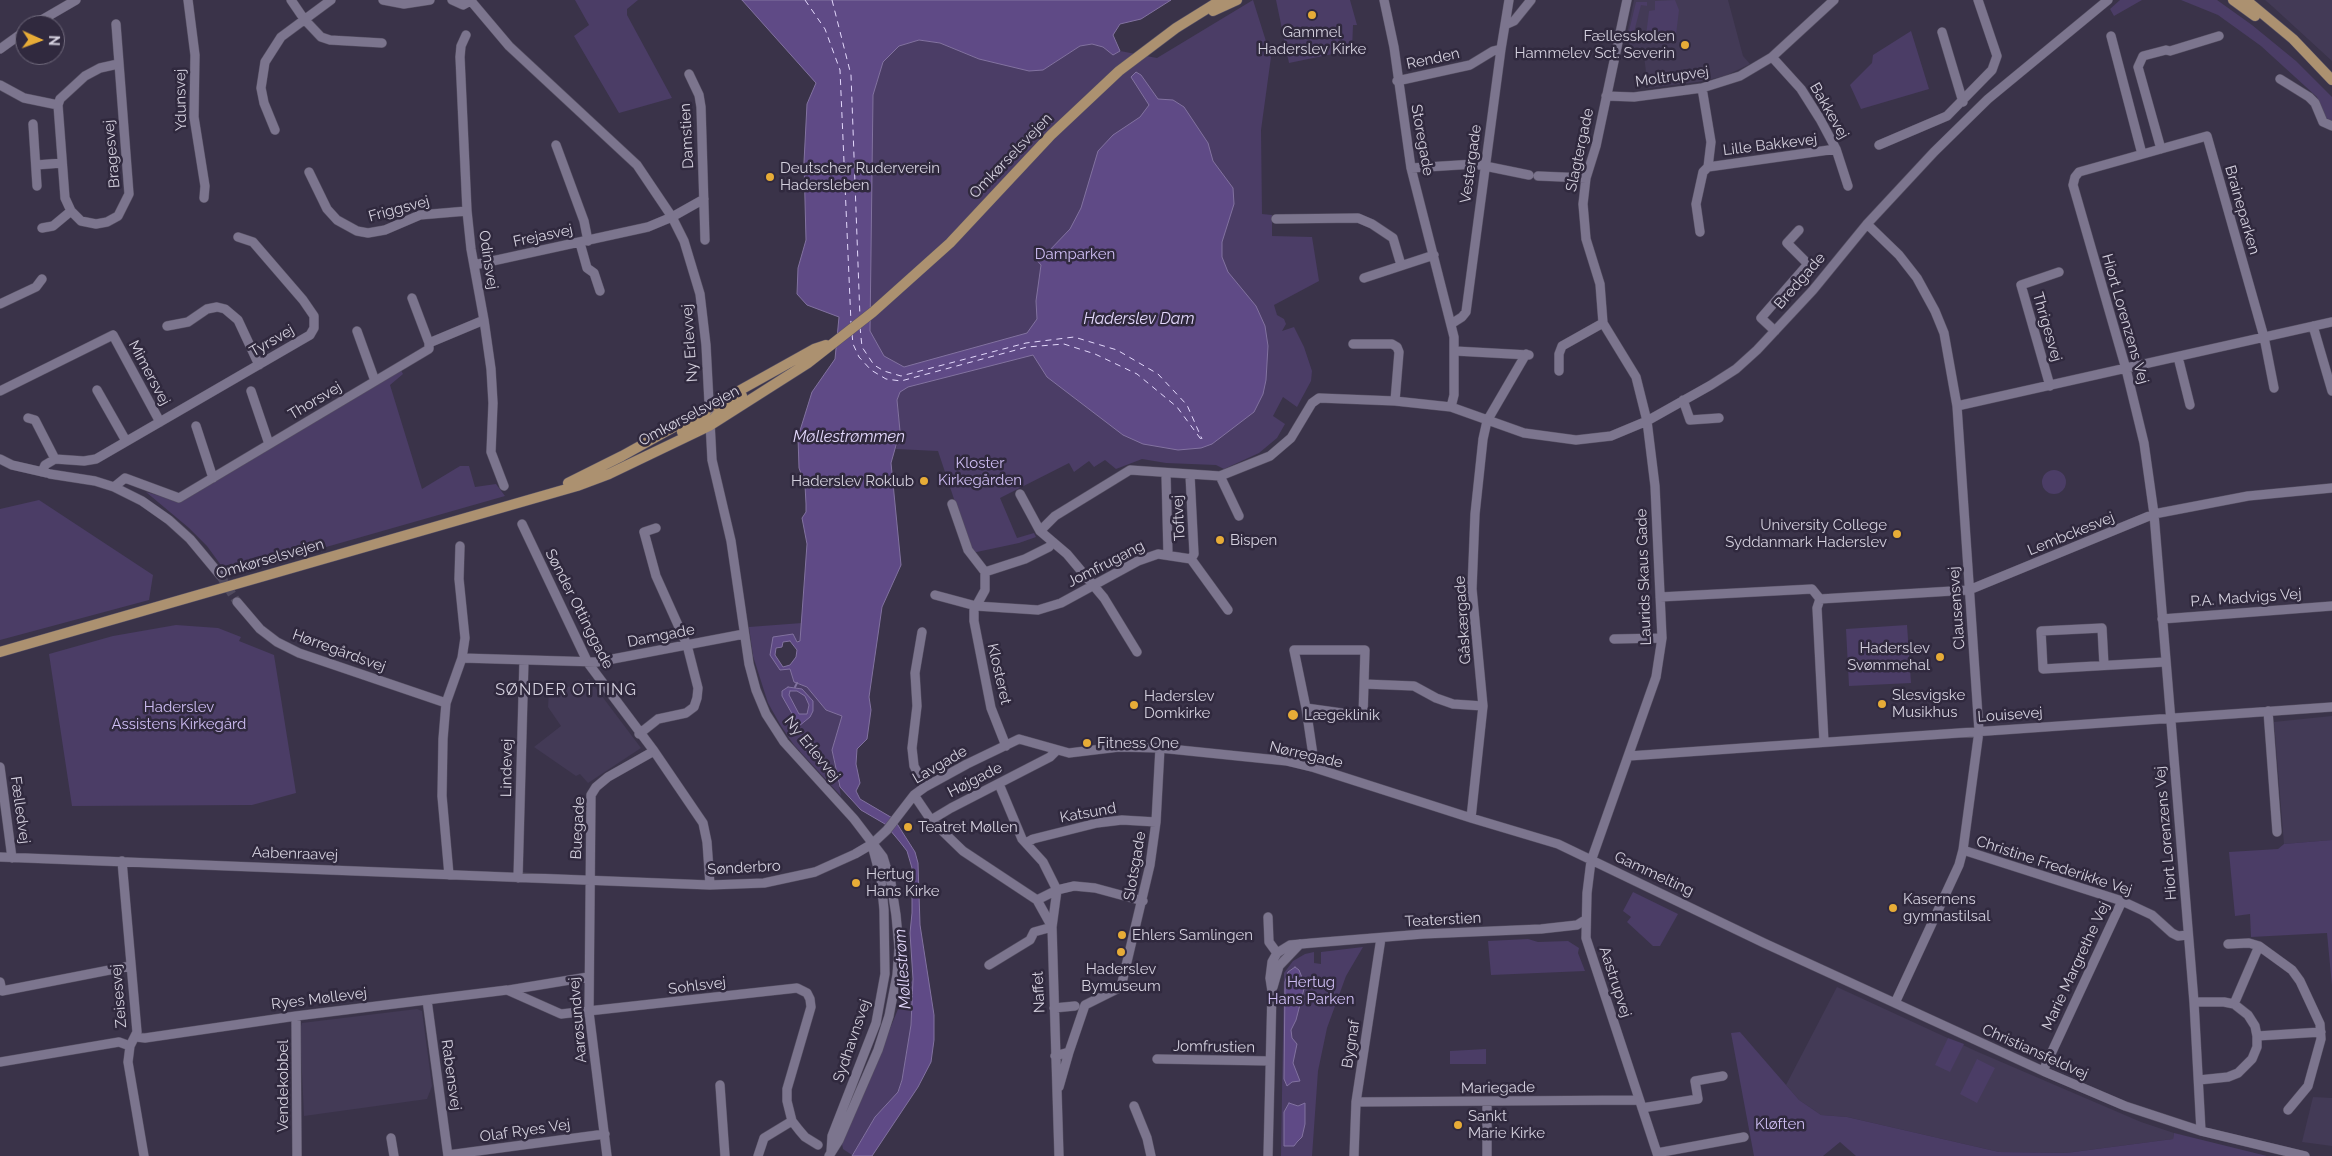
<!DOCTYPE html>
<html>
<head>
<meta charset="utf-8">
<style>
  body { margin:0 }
  #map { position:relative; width:2332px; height:1156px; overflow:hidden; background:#3a3349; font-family:Raleway,sans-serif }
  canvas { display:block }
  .north { position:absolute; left:15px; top:15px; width:50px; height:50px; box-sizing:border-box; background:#30293e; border:1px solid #726c7e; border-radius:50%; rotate:92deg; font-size:14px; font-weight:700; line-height:20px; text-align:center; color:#d4d0de }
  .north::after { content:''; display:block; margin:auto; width:18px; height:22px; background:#e7ac37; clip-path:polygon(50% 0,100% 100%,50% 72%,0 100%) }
</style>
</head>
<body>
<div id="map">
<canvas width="2332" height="1156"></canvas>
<div class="north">N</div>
</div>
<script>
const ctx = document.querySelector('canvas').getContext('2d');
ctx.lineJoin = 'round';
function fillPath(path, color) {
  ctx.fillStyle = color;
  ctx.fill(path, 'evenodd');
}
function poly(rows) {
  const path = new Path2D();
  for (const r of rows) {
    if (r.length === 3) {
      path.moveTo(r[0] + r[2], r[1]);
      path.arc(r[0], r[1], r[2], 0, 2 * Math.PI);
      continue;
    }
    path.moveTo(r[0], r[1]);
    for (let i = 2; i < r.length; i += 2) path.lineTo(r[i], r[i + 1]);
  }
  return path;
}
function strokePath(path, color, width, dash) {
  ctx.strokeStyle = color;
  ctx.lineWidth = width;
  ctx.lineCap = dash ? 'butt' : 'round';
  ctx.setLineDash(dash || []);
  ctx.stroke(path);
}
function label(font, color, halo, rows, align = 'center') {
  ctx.font = font + ' Raleway,sans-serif';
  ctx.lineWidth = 5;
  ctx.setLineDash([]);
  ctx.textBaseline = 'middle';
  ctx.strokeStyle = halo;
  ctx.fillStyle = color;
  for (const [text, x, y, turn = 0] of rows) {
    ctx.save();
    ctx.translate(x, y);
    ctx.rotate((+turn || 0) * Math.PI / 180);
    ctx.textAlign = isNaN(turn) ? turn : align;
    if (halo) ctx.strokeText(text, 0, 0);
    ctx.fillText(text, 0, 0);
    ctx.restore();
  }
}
const built = poly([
  [1634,0,1728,0,1743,56,1750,64,1725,76,1698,82,1648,88,1643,48,1629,49,1629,43,1625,43],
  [2265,0,2332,0,2332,61,2272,6],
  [589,679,641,748,588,783,580,774,576,776,534,747,561,726,548,707,549,691,581,684],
  [2332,716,2332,840,2284,844,2274,722],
  [1837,987,1978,1052,2141,1122,2174,1133,2173,1139,2066,1153,1999,1152,1847,1117,1821,1115,1799,1100,1786,1085],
  [417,1009,422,1011,432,1086,427,1099,304,1116,300,1030,302,1023],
  [2313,1097,2332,1098,2332,1146,2302,1142]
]);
const green = poly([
  [575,0,638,0,627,9,627,15,672,98,619,113,574,36,589,25],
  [1253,0,1271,57,1261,130,1262,214,1272,215,1272,236,1312,237,1319,281,1274,305,1277,315,1284,319,1286,324,1282,331,1294,327,1304,347,1312,371,1311,381,1297,407,1283,397,1273,416,1285,424,1277,438,1259,453,1224,469,1216,465,1166,463,1142,459,1116,469,1105,460,1094,467,1089,461,1074,472,1069,463,1000,498,1017,538,1034,533,1036,537,1019,543,972,553,938,451,896,449,900,431,897,400,900,392,870,331,873,95,883,62,899,46,919,40,940,43,979,59,1043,70,1080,46,1092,44,1103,47,1113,55,1120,51,1157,58],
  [1276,0,1350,0,1357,25,1353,25,1352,50,1289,63],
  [1675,0,1679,10,1676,35,1670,36,1665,33,1646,36,1649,11,1655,10,1655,1],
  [2120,0,2142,0,2114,16,2110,9],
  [2181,0,2217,0,2252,25,2296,61,2332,97,2332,122,2324,117,2317,97,2261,46,2218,15],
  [1636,2,1647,2,1647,6,1641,5,1634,32,1628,35],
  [1911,31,1929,89,1861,109,1850,85,1872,63,1873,55],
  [400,368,403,374,390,385,422,489,460,466,469,466,475,487,496,484,505,496,228,575,207,546,189,528,146,492,178,501],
  [2054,482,12],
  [39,500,153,575,149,600,0,640,0,509],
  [802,623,800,641,774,637,770,655,780,670,790,669,794,682,807,687,826,710,842,716,832,750,841,796,794,745,781,726,768,703,753,656,749,627],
  [176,625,218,628,241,637,239,641,274,655,296,793,252,805,72,806,49,654,113,636],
  [1907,625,1911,683,1849,686,1846,629],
  [2332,840,2332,986,2327,933,2251,937,2250,914,2235,916,2229,852,2278,849,2284,844],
  [1633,892,1678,914,1660,946,1653,946,1627,922,1631,917,1623,911],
  [1528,939,1538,942,1568,941,1579,948,1578,953,1585,971,1491,975,1488,941],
  [1363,947,1346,976,1327,1028,1318,1071,1312,1156,1281,1156,1284,973,1293,961,1305,954,1314,952,1314,963,1321,964,1321,952],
  [913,979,911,1025,902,1080,898,1092,875,1117,852,1155,843,1149,842,1144,906,990],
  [1740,1032,1799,1100,1821,1115,1847,1117,1999,1152,2066,1153,2173,1139,2174,1133,2267,1156,1856,1156,1840,1142,1823,1156,1754,1156,1731,1033],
  [1948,1038,1964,1044,1950,1072,1935,1065],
  [1486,1049,1486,1064,1450,1064,1450,1051],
  [1977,1059,1995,1068,1977,1103,1960,1094]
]);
const water = poly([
  [742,0,1171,0,1141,19,1120,24,1113,35,1120,51,1113,55,1103,47,1092,44,1080,46,1043,70,1029,71,979,59,940,43,919,40,899,46,883,62,873,95,870,331,884,356,904,367,1027,333,1037,319,1036,301,1041,265,1034,257,1044,260,1047,253,1070,229,1081,208,1098,151,1113,135,1140,117,1149,105,1131,77,1136,72,1141,75,1158,99,1173,100,1184,107,1208,143,1213,161,1233,188,1234,204,1222,242,1222,257,1228,272,1256,306,1265,326,1268,346,1266,380,1263,394,1254,412,1212,444,1201,448,1178,450,1143,444,1123,435,1047,377,1033,355,908,387,900,392,897,400,900,431,891,463,901,565,882,607,869,697,871,710,867,739,857,749,856,764,860,783,856,791,860,799,894,819,915,852,918,863,920,925,934,1015,934,1040,931,1062,918,1087,872,1156,852,1156,875,1117,898,1092,902,1080,911,1025,913,979,910,933,912,913,912,868,907,851,900,842,885,824,861,810,840,787,832,750,842,716,826,710,807,687,794,682,790,669,780,670,770,655,773,637,793,634,797,642,800,641,807,544,802,518,806,512,806,504,805,485,799,468,798,437,812,392,835,359,839,317,807,305,797,294,798,268,806,240,804,162,807,104,816,83,742,0],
  [790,641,797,650,796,657,790,665,783,667,775,655,776,648,782,647,783,642,790,641],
  [788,687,802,689,813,701,813,711,810,717,799,726,782,696,782,691,788,687],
  [790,691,797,691,805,696,809,705,807,714,799,714,789,695,790,691],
  [1295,967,1299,970,1305,985,1296,1020,1291,1030,1292,1038,1297,1044,1293,1063,1300,1081,1292,1082,1287,1086,1284,1079,1285,982,1288,972,1295,967],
  [1289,1103,1298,1106,1305,1103,1305,1124,1302,1137,1297,1142,1294,1146,1284,1146,1284,1112,1289,1103]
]);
const stream = poly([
  [795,687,797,683]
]);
const ferry = poly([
  [805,0,825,29,840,70,851,323],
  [832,0,851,75,860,318],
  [860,327,862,347,874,365,884,371,901,376,1026,343,1074,337,1117,350,1158,374,1187,405,1202,439],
  [852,334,853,344,859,357,871,370,886,379,901,381,1027,347,1064,344,1095,354,1137,374,1177,407,1203,442]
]);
const minorTunnel = poly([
  [220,575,237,602]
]);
const minor = poly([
  [188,0,195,55,194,117,205,186,204,198],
  [291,0,304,19,321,37,330,40,382,43],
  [383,0,404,4,430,0],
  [452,0,463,5,472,0],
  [1384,0,1394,47,1411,168,1454,337,1454,395,1451,407],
  [471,1,509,46,637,165,672,217,684,241,700,294,706,345,712,460,731,541,749,664,756,690,766,714,784,742,854,819,883,857,891,883,896,915,899,948,897,975,889,1016,878,1050,839,1140,829,1156],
  [116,24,129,194,118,216,107,222,96,224,81,221,71,211,65,198,58,105,60,99,85,76,100,68,118,64],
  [33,25,76,0],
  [1505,25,1514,21,1531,0],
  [1942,32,1963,102],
  [466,35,461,46,460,57,467,211,471,249,484,320,491,369,493,403,491,452,504,486],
  [2111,36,2142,154],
  [0,49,25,31],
  [1772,57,1801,89,1820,119,1836,149,1848,186],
  [689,74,699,95,701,107,705,240],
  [2280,79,2309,97,2315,103,2323,122,2332,126],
  [1397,81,1470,65,1493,51,1501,49],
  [0,85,24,98,58,105],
  [1606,96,1634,97,1702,88,1740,76,1772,57,1834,0],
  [33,124,37,186],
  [275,130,264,103,261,88,265,62,281,37,331,0],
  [556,145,584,221,588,241],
  [1879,145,1947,116,1992,70,1997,56,1978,0],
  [2161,149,2138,67,2143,56,2166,50,2170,51,2219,36],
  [36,165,62,163],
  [1708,167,1836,149],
  [1411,168,1475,164,1529,175],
  [309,172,327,209,337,220,357,231,368,233,385,230,420,215,467,211],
  [1538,176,1586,178],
  [1276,219,1358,218,1372,224,1393,238,1401,265],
  [1867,224,1899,255,1917,278,1935,311,1944,333,1957,406,1979,731,1963,850,1959,865,1895,1003],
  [42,228,53,226,71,211],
  [1700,232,1696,204,1703,172,1708,167,1711,142,1702,88],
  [580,243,587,268,594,273,600,291],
  [474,265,648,227,672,217,704,199],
  [1364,278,1434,255],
  [412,298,429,343],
  [0,304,36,287,42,279],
  [1603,323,1636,377,1647,421,1655,486,1662,638,1656,677,1591,861,1587,893,1586,938,1658,1156],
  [1603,323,1600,284,1586,239,1583,204,1586,178,1596,146,1627,0],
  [1451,324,1462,317,1466,312,1501,49,1509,0],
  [167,326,188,322,207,309,217,307,225,309,238,320,259,365],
  [2313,326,2332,391],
  [357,331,375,381],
  [1775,331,1761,318,1808,264,1787,243,1799,230],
  [1353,344,1392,344,1397,347,1399,352,1395,401],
  [1455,351,1529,355],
  [2178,357,2190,405],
  [1559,371,1559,354,1562,346,1603,323],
  [2050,386,2021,285,2059,272],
  [97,390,126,441],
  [0,391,113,335,160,422],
  [251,391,269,444],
  [1683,400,1690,420,1719,418],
  [1957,406,2332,322],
  [28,418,35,420,55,459],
  [196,426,213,478],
  [0,459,12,465,47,473],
  [42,472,45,465,55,459,84,461,96,459,310,335,314,328,314,316,303,300,253,242,238,237],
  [50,474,95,481,114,487,142,501,169,520,190,539,220,575],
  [1166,474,1168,555],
  [1190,475,1194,554,1191,559],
  [1220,476,1239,516],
  [114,487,125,478,179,498,429,349,429,343,484,320],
  [1020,494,1040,531,1067,554,1104,598,1137,652],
  [952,504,968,550,985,572,985,590,974,610,974,621,991,708,1006,746],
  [522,524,588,663,654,751,703,823,707,842,710,885],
  [1040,531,1055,516,1130,470,1220,476,1270,456,1291,438,1312,403,1319,398,1395,401,1451,407,1524,433,1576,440,1611,436,1647,421,1711,385,1736,369,1757,350,1813,290,1867,224,1934,152,1988,99,2108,0],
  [985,572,1025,559,1049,547,1053,542],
  [935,595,976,606,1038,610,1061,603,1138,561,1158,554,1191,559,1228,610],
  [1660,597,1812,589,1820,599,1969,590,2154,514,2248,496,2332,488],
  [1820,599,1817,608,1824,742],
  [237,602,260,629,277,642,299,653,446,703],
  [2162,619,2332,606],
  [922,632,915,673,917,706,912,748,914,766,925,787],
  [1614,639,1662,638],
  [462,658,597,662,744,634],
  [2104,665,2102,628,2041,631,2043,669,2165,662],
  [1364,684,1414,686,1436,698,1453,704,1483,706],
  [1306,708,1363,716,1365,650,1294,650,1306,708,1313,755,1312,767],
  [2268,711,2277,832],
  [639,734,658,719,686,713,694,707,697,698,698,688,687,645,656,576,644,532,656,528],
  [1629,756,2332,707],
  [0,767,12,858],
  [999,784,1022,839,1043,862,1057,890],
  [914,795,931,820,963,851,1037,900],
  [1471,818,1483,706,1472,589,1475,514,1483,439,1487,421,1526,354],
  [931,820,951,808,1050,757,1056,751],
  [1026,843,1033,839,1097,823,1122,820,1156,822],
  [1963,850,2122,901,2152,915,2172,933,2178,936,2188,935],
  [0,857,710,885,764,883,815,872,855,854,872,844,887,830,914,795,925,787,967,764,1019,739,1069,753,1119,747,1160,748,1287,761,1312,767,1471,818,1558,844,1764,943,2043,1071,2125,1106,2201,1131,2305,1156],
  [122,861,137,1032,130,1046,128,1062,144,1156],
  [449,875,442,796,443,739,446,703,462,658,465,638,459,579,460,546],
  [518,878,524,660],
  [1268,917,1269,942,1277,953],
  [2228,944,2249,943,2259,946,2292,970,2300,981,2320,1024,2321,1039,2308,1086,2288,1110],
  [989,965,1030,940,1034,932,1052,927,1057,890],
  [0,982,2,991,130,966],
  [1273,987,1279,966,1300,944],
  [509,990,588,977],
  [427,1000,448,1156],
  [2194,1002,2224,1002,2234,1004,2248,1015,2255,1026,2257,1036,2257,1047,2252,1059,2238,1073,2228,1077,2199,1080],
  [2234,1004,2259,946],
  [1054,1008,1075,1006],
  [296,1016,297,1156],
  [2257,1036,2321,1032],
  [136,1037,145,1038,296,1016,507,990,561,1014,797,988,807,993,810,999,811,1007,787,1089,787,1101,792,1121,799,1130,805,1137,818,1145],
  [1055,1056,1069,1052,1085,1005,1121,987,1150,865,1156,822,1160,748],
  [1157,1059,1270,1061],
  [0,1062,119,1042,130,1046],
  [2043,1071,2122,901],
  [720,1085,725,1156],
  [1059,1087,1069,1052],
  [1356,1102,1639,1100],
  [1487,1102,1487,1156],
  [1134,1106,1147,1138,1151,1156],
  [1642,1108,1698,1099,1695,1081,1723,1076],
  [2201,1131,2194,1002,2154,514,2144,443,2126,369,2073,185,2075,177,2079,172,2207,136,2264,337,2274,388],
  [391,1138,394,1156],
  [831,1152,832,1136,876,1023,885,974,884,910,881,879,872,845],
  [1657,1153,1744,1137],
  [448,1155,605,1134],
  [607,1156,589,1012,591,795,596,787,608,777,654,751],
  [758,1156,764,1138,792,1121],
  [1059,1156,1052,927,1037,900,1057,890,1074,886,1095,888,1143,901],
  [1268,1156,1272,991,1270,978,1272,962,1277,953,1290,945,1312,943,1423,934,1541,929,1577,925,1585,920],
  [1354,1156,1356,1102,1381,938]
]);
const major = poly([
  [2233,0,2255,16],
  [2246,0,2293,39,2332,80],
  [1213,11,1237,0],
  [710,423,723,408,742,396],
  [682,432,702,419,708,408],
  [568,483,622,456,814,349,826,345],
  [0,652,577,486,609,474,709,426,808,363,873,312,950,243,1051,135,1119,71,1176,28,1221,0]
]);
const markers = [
  [1312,15,5,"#e7ac37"],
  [1685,45,5,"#e7ac37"],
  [770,177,5,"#e7ac37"],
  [924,481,5,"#e7ac37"],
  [1897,534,5,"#e7ac37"],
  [1220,540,5,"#e7ac37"],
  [1940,657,5,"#e7ac37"],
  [1882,704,5,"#e7ac37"],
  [1134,705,5,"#e7ac37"],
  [1293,715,6,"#e7ac37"],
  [1087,743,5,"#e7ac37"],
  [908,827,5,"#e7ac37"],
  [856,883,5,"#e7ac37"],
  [1893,908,5,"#e7ac37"],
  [1122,935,5,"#e7ac37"],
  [1121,952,5,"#e7ac37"],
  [1458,1125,5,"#e7ac37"]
];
const poiNames = [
  ["Gammel",1312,32,"center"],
  ["Haderslev Kirke",1312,49,"center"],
  ["Fællesskolen",1675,36,"right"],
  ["Hammelev Sct. Severin",1675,53,"right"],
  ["Deutscher Ruderverein",780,168],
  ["Hadersleben",780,185],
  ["Haderslev Roklub",914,481,"right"],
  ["University College",1887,525,"right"],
  ["Syddanmark Haderslev",1887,542,"right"],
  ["Bispen",1230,540],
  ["Haderslev",1930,648,"right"],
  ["Svømmehal",1930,665,"right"],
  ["Slesvigske",1892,695],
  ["Musikhus",1892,712],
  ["Haderslev",1144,696],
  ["Domkirke",1144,713],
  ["Lægeklinik",1304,715],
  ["Fitness One",1097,743],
  ["Teatret Møllen",918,827],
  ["Hertug",866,874],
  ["Hans Kirke",866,891],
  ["Kasernens",1903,899],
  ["gymnastilsal",1903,916],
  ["Ehlers Samlingen",1132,935],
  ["Haderslev",1121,969,"center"],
  ["Bymuseum",1121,986,"center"],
  ["Sankt",1468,1116],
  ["Marie Kirke",1468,1133]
];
const streetNames = [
  ["Renden",1433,59,-12],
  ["Moltrupvej",1672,77,-8],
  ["Ydunsvej",181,100,-91],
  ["Bakkevej",1829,111,60],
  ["Damstien",687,136,-93],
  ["Storegade",1422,140,80],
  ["Lille Bakkevej",1770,145,-7],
  ["Slagtergade",1580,150,-78],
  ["Bragesvej",112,154,-95],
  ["Omkørselsvejen",1011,156,-46],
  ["Vestergade",1471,164,-82],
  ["Friggsvej",399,209,-15],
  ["Braineparken",2242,210,74],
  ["Frejasvej",543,236,-12],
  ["Odinsvej",488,260,81],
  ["Bredgade",1800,281,-49],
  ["Hiort Lorenzens Vej",2125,319,74],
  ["Thrigesvej",2047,327,74],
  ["Tyrsvej",272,341,-30],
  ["Ny Erlevvej",690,343,-94],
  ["Mimersvej",149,373,62],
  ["Thorsvej",315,401,-31],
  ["Omkørselsvejen",689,416,-28],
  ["Toftvej",1179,518,-93],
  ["Lembckesvej",2071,534,-22],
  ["Omkørselsvejen",270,559,-16],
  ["Jomfrugang",1106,564,-27],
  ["Laurids Skaus Gade",1644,577,-92],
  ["P.A. Madvigs Vej",2246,598,-4],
  ["Clausensvej",1957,608,-94],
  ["Sønder Ottinggade",579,609,63],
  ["Gåskærgade",1463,620,-94],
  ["Damgade",661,636,-11],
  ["Hørregårdsvej",339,651,20],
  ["Klosteret",999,674,77],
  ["Louisevej",2010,715,-4],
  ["Ny Erlevvej",812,749,51],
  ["Nørregade",1306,755,13],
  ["Lavgade",940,765,-30],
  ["Lindevej",507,768,-89],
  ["Højgade",975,780,-27],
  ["Fælledvej",20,810,82],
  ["Katsund",1088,813,-10],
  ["Buegade",578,828,-87],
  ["Hiort Lorenzens Vej",2166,833,-95],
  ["Aabenraavej",295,854,2],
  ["Slotsgade",1135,866,-80],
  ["Christine Frederikke Vej",2054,866,18],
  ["Sønderbro",744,868,-3],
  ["Gammelting",1654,874,25],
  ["Teaterstien",1443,920,-3],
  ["Marie Margrethe Vej",2076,966,-65],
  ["Aastrupvej",1615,982,72],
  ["Sohlsvej",697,986,-7],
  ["Naffet",1039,992,-93],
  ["Zeisesvej",119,996,-95],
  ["Ryes Møllevej",319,999,-7],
  ["Aarøsundvej",578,1020,-95],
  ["Sydhavnsvej",852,1041,-71],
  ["Bygnaf",1351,1044,-81],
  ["Jomfrustien",1214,1047,1],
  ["Christiansfeldvej",2035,1052,24],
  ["Rabensvej",451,1075,82],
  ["Vendekobbel",283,1086,-90],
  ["Mariegade",1498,1088,-1],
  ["Olaf Ryes Vej",525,1131,-8]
];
const parkNames = [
  ["Damparken",1075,254],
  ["Kloster",980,463],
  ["Kirkegården",980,480],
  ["Haderslev",179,707],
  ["Assistens Kirkegård",179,724],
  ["Hertug",1311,982],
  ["Hans Parken",1311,999],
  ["Kløften",1780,1124]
];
const waterNames = [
  ["Haderslev Dam",1139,319],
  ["Møllestrømmen",849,437],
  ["Møllestrøm",903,969,-94]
];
const neighbourhoodNames = [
  ["SØNDER OTTING",566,690]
];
fillPath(built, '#433a56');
fillPath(green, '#4b3d66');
fillPath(water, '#5f4a86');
strokePath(water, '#8272a0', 1);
strokePath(stream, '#8272a0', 2);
strokePath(ferry, '#e3d8fc', 1, [6, 5]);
strokePath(minorTunnel, '#514b5f', 9, [9, 4.5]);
strokePath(minor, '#575164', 10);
strokePath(major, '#575164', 11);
strokePath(minor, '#7c758e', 9);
strokePath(major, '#ac9170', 10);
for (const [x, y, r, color] of markers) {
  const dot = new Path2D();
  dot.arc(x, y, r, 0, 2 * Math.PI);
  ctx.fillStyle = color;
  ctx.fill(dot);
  strokePath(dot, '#30293e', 2);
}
label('15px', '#d4d0de', '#30293e', poiNames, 'left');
label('15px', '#d4d0de', '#30293e', streetNames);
label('15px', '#cebdf3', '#30293e', parkNames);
label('italic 16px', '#e3d8fc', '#30293e', waterNames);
ctx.letterSpacing = '1px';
label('16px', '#d4d0de', '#30293e', neighbourhoodNames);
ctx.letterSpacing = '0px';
</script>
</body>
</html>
